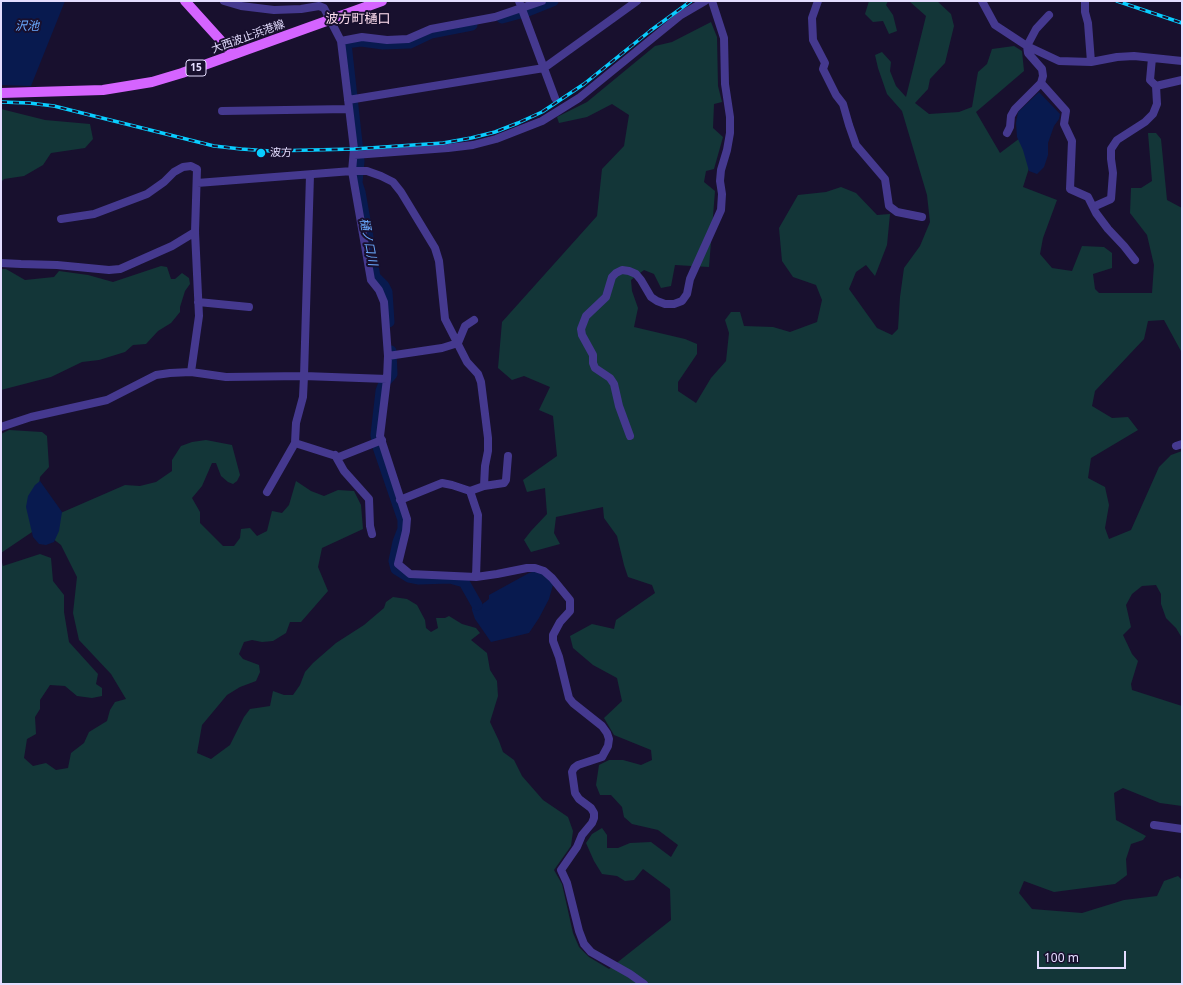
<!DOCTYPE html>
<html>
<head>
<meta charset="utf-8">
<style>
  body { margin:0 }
  #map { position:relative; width:1183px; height:985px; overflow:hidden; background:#18102e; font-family:"Noto Sans",sans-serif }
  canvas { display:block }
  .frame { position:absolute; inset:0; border:2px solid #e4ddff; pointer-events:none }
  .scale { position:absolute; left:1037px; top:951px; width:89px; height:18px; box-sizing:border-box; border:2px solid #e4ddff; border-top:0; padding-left:5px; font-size:12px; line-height:14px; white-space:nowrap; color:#e4ddff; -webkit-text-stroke:3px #18102e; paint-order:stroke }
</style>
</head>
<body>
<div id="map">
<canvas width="1183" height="985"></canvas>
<div class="frame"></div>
<div class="scale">100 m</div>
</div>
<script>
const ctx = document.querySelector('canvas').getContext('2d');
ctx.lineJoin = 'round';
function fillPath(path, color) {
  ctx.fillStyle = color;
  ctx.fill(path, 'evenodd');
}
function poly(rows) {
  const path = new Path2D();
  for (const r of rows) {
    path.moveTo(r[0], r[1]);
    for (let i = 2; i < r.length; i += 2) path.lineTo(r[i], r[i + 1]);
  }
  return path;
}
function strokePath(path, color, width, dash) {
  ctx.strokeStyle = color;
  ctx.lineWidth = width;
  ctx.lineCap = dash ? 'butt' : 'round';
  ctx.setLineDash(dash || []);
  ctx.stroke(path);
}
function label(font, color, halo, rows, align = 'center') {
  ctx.font = font + ' "Noto Sans","Noto Sans JP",sans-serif';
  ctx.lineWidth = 4;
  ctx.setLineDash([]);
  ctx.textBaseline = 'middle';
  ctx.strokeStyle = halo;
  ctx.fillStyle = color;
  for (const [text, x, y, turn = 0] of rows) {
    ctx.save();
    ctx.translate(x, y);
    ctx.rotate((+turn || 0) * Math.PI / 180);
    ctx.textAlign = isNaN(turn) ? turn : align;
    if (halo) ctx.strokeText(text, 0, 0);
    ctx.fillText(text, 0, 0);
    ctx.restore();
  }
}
const green = poly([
  [869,1,888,1,886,5,893,15,897,31,889,34,883,21,873,22,865,14],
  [909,1,937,1,951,14,954,26,945,63,930,79,928,89,915,103,929,114,959,112,972,107,978,72,987,64,992,49,1014,46,1022,51,1024,71,976,112,1000,153,1020,138,1030,165,1023,187,1057,200,1043,238,1040,254,1052,268,1072,271,1082,246,1104,247,1112,253,1112,268,1093,274,1095,289,1099,293,1152,293,1154,265,1147,235,1130,213,1131,188,1141,188,1152,181,1148,133,1156,133,1161,139,1167,200,1182,208,1182,323,1181,324,1182,353,1164,320,1148,321,1144,339,1095,391,1092,406,1112,418,1128,417,1138,430,1091,458,1088,478,1105,487,1109,505,1105,528,1109,539,1131,530,1159,467,1171,455,1182,451,1182,638,1176,628,1166,618,1161,604,1161,594,1156,585,1142,586,1132,594,1126,605,1131,627,1123,635,1132,654,1138,661,1131,684,1132,690,1182,706,1182,806,1160,803,1123,788,1114,793,1116,820,1146,836,1143,840,1131,844,1126,859,1127,875,1115,884,1054,892,1024,881,1019,893,1032,909,1082,913,1124,900,1157,896,1164,881,1178,876,1182,880,1182,984,1,984,1,559,3,566,40,554,51,558,53,581,64,595,64,612,69,642,98,674,96,684,102,688,102,696,92,698,77,696,65,686,50,685,40,700,40,709,35,717,36,734,27,739,24,758,33,766,46,763,56,770,68,768,71,753,84,743,89,732,107,721,110,710,115,702,126,699,111,674,79,640,73,613,77,577,61,545,52,538,56,515,125,485,140,486,156,482,172,471,172,460,181,446,192,442,206,440,232,445,240,475,237,481,233,484,228,482,221,476,216,463,212,463,202,486,192,498,200,512,200,523,223,546,234,546,240,538,241,529,250,528,257,536,267,531,272,511,282,513,289,505,296,481,311,491,324,496,338,490,354,491,361,505,363,529,322,548,318,567,328,591,301,622,290,622,286,633,273,641,262,642,252,640,244,642,239,654,243,659,259,665,260,672,256,681,240,687,227,695,202,725,197,753,211,759,230,745,244,717,250,709,270,706,273,691,284,695,293,695,300,685,305,672,313,663,336,643,364,625,384,608,386,602,393,597,407,599,417,605,425,620,426,628,431,632,438,628,436,618,445,618,449,616,462,624,476,628,480,633,471,640,487,653,490,670,497,681,498,696,490,722,499,741,503,752,514,760,522,776,543,800,568,817,573,831,571,846,554,870,562,884,573,933,579,947,589,957,609,969,671,920,670,889,643,869,634,880,625,881,617,876,602,874,594,861,586,843,592,834,602,828,607,835,607,848,618,848,630,843,651,842,671,857,678,845,658,830,632,824,624,817,622,807,611,795,600,795,596,785,599,765,609,760,623,760,641,765,652,760,651,750,614,735,604,718,622,701,617,678,593,665,573,648,570,636,592,624,614,629,616,620,655,593,652,585,628,577,624,565,617,536,604,518,603,507,556,517,554,533,560,544,531,552,524,540,531,531,547,514,545,488,527,492,523,480,557,456,553,416,539,410,550,387,524,376,512,380,498,368,502,322,597,216,602,169,624,146,629,115,612,104,587,117,559,123,557,117,587,102,655,46,672,42,711,22,717,37,718,86,722,102,714,104,713,128,723,137,714,169,706,171,704,182,715,191,709,267,675,265,671,286,661,288,654,274,644,270,631,280,632,291,638,308,634,327,685,339,697,344,697,354,678,382,678,391,696,403,711,378,726,361,729,333,725,320,731,312,740,312,744,326,773,327,790,332,817,322,822,300,816,285,793,277,782,261,779,228,798,195,826,192,841,187,856,193,877,215,890,214,887,245,875,276,866,265,856,272,849,289,877,328,892,335,898,329,900,297,904,268,920,246,930,222,927,195,902,111,887,94,878,68,875,55,882,52,891,62,890,71,896,86,906,97,926,16],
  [1,109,45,120,90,124,93,139,85,148,51,153,43,165,24,176,4,179,1,182],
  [161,266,167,267,171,279,175,279,182,273,189,278,190,284,185,291,180,307,180,312,171,323,158,331,146,344,133,345,125,352,99,360,82,362,51,377,1,390,1,269,6,269,25,280,54,277,59,271,88,275,113,282],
  [9,430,42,432,47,436,49,467,40,477,38,492,35,530,1,553,1,434]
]);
const water = poly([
  [1,1,65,1,31,86,1,85],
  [1039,92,1060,114,1059,119,1054,126,1048,143,1048,155,1044,167,1037,174,1029,171,1023,150,1017,137,1016,123,1018,112],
  [40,481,62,512,59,531,54,542,46,545,39,544,33,537,26,507,28,496,35,485],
  [536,571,545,575,553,585,549,599,539,618,529,633,491,642,475,619,472,610,472,605,478,603,480,606,489,599,489,595,529,573]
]);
const river = poly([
  [502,18,528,11,553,1],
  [389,322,387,292,384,286,375,277,360,192,357,183,359,161,346,43,361,41,383,44,410,43,431,33,472,25],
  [391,351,392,374,384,383,381,391,376,435,378,447,403,520,403,529,398,542,394,561,396,569,409,577,419,579,450,578,464,582,477,605]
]);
const minor = poly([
  [224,1,241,6,274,10,301,9,319,6,324,8,341,41,354,149,352,171,371,280,379,290,384,302,388,356,387,379,380,436,407,519,406,531,398,564,410,574,476,577,497,574,527,568,535,568,544,571,552,578,570,600,570,611,560,622,553,635,553,641,559,657,568,694,569,698,573,703,602,726,607,733,609,739,608,746,602,757,578,765,574,768,572,772,575,793,579,799,591,808,594,813,594,818,592,823,582,835,577,847,561,870,567,883,579,931,584,944,591,952,630,974,644,984],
  [519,1,555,98],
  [818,1,812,18,813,40,825,63,823,69,836,95,843,104,849,125,856,145,885,179,889,206,897,212,922,217],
  [982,1,995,25,1027,46,1059,61,1091,62,1117,57,1134,56,1182,61],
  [1085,1,1085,12,1088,23,1091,62],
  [341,41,362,37,387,40,408,39,431,29,495,17,542,1],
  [1152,58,1150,80,1156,86],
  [1041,83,1066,111,1064,124,1072,141,1070,189,1088,197,1096,213,1108,229,1124,246,1135,260],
  [348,100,544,68,637,1],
  [222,111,349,109],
  [1007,133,1010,127,1011,116,1015,109,1041,83,1043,76,1042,69,1028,53,1027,46,1036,29,1049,15],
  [354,155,448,148,473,145,496,139,542,121,579,98,681,15,705,1],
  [310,175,304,376,387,379],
  [197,183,352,171,367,171,381,176,393,182,401,192,435,248,439,261,445,319,467,362,478,374,481,382,488,438,488,451,485,466,484,486,470,491,452,485,442,483,400,500],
  [1093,207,1111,199,1113,173,1111,159,1111,149,1117,140,1145,122,1153,114,1157,104,1156,86,1182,80],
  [61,219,94,214,147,194,164,182,174,172,183,167,191,166,197,169,195,232,199,316,191,372],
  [1,263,21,264,57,265,109,270,120,269,172,246,195,232],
  [198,302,249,307],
  [388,356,442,348,458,343,465,326,474,320],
  [1,427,31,417,107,400,156,375,170,373,191,372,226,377,304,376,303,397,296,423,295,443,339,457,382,440],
  [630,436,619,406,614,384,610,378,595,368,593,363,593,355,582,335,581,329,586,316,606,297,612,277,616,273,622,270,629,271,636,274,641,280,651,297,657,301,665,304,674,304,682,301,687,294,690,279,721,210,722,194,720,181,721,170,727,150,730,133,730,117,725,84,724,38,712,1],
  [1176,446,1182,444],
  [335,455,344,471,369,499,370,526,372,534],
  [484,486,504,483,506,480,508,456],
  [470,491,478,515,476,577],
  [267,492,295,443],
  [1154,825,1182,829]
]);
const major = poly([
  [185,1,233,54],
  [1,93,103,90,152,82,182,73,382,1]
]);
const rail = poly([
  [1117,1,1182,23],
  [1,102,29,103,54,106,214,146,241,149,270,151,354,149,443,143,471,138,495,132,518,123,542,112,584,84,650,31,691,1]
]);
const markers = [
  [261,153,5,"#09cdff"]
];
const shields = [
  [196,68,20]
];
const shieldNames = [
  ["15",196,68]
];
const streetNames = [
  ["大西波止浜港線",248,37,-20]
];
const poiNames = [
  ["波方",270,153]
];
const waterNames = [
  ["沢池",27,27],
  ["樋ノ口川",368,242,79]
];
const quarterNames = [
  ["波方町樋口",358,19]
];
fillPath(green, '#133638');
fillPath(water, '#081a4f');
strokePath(river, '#081a4f', 11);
strokePath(minor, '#45398f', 8);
strokePath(major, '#d564ff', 10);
strokePath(rail, '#09cdff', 3.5);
strokePath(rail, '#18102e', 2, [6]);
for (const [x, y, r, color] of markers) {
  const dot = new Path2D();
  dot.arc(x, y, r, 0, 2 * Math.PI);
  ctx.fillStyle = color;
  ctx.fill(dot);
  strokePath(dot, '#18102e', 1.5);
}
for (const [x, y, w] of shields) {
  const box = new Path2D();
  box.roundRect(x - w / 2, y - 8, w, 16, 3);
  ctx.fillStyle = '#18102e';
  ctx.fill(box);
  strokePath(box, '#e4ddff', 1);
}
label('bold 10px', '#e4ddff', null, shieldNames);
label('11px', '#e4ddff', '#18102e', streetNames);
label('11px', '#e4ddff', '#18102e', poiNames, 'left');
label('italic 12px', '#6babff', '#18102e', waterNames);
label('13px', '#ffdff0', '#18102e', quarterNames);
</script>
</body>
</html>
